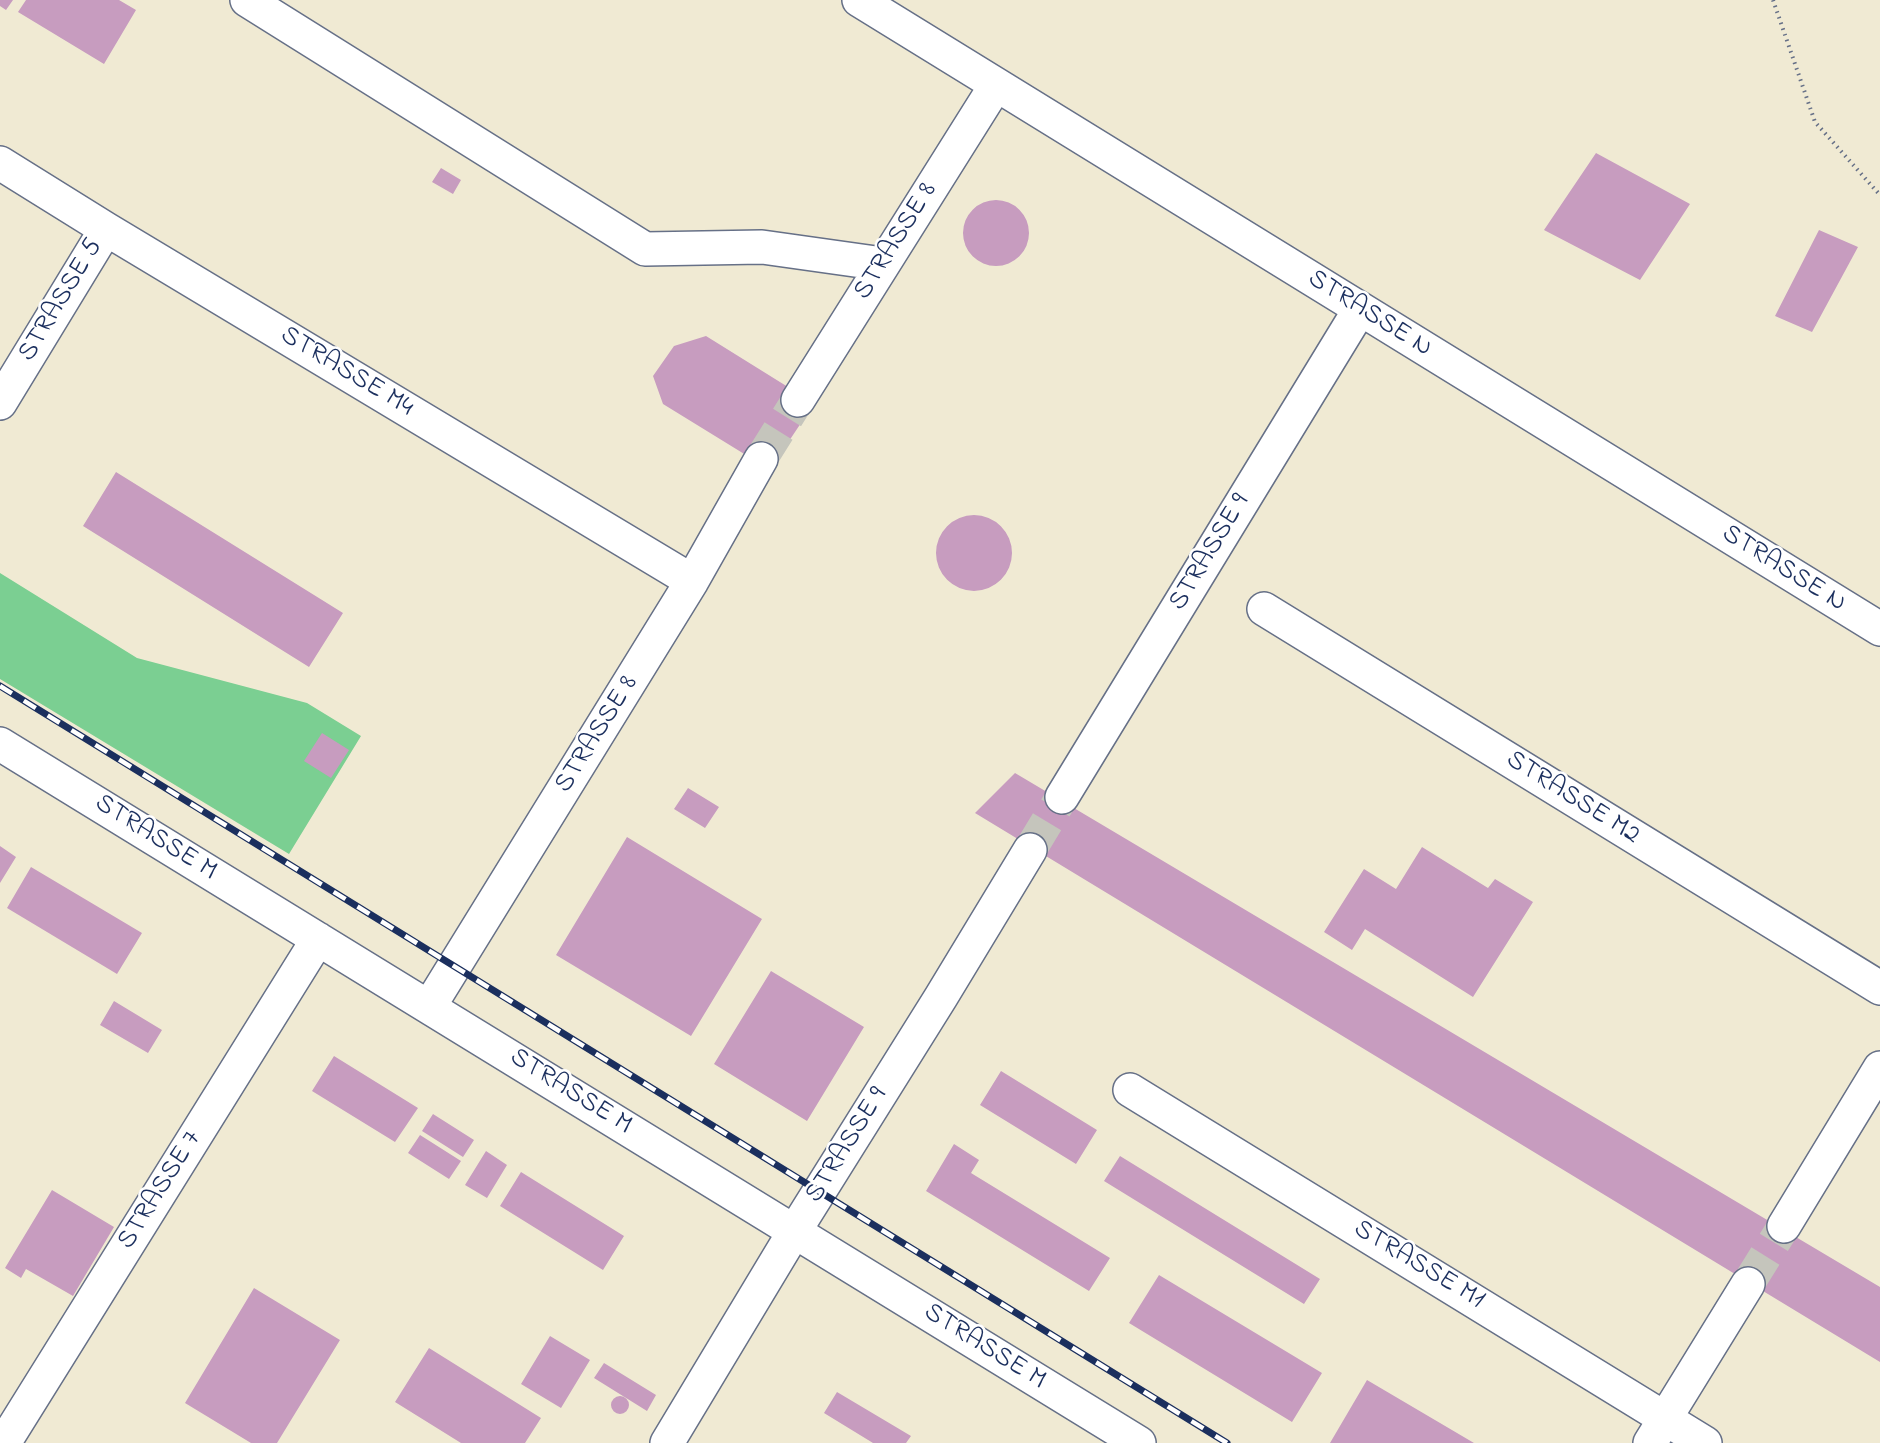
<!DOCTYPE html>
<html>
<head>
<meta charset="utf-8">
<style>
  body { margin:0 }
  canvas { display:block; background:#f0ead3 }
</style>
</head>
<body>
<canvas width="1880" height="1443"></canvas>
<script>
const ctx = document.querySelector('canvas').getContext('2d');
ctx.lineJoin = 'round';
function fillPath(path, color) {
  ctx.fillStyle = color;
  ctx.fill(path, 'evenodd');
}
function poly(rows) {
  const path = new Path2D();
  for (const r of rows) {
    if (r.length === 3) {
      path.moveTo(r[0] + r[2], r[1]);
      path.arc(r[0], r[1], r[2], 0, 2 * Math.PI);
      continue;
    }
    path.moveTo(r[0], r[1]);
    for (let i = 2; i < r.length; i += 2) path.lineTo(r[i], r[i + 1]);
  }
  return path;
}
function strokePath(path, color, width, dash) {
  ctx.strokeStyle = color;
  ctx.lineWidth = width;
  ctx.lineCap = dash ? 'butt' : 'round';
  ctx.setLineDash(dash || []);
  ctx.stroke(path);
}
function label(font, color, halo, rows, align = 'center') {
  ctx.font = font + ' "Indie Flower",sans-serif';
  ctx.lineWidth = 5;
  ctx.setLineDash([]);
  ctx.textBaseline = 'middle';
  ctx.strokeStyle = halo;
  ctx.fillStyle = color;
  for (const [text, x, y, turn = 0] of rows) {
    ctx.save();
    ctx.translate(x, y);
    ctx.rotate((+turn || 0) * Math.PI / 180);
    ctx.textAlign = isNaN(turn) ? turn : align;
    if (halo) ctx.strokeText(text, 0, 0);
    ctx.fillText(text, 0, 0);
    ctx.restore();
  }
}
const green = poly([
  [0,573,137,658,307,703,361,736,289,854,0,679]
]);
const building = poly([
  [0,0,13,0,6,10,0,6],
  [26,0,119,0,136,10,104,64,18,12],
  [1596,153,1690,204,1640,280,1544,230],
  [441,168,461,180,453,194,432,182],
  [996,233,33],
  [1819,230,1858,247,1812,332,1775,316],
  [706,336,796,392,801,423,781,453,754,460,663,404,653,376,674,346],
  [116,472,343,613,309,667,83,526],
  [974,553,38],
  [322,733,349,750,331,778,304,761],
  [1015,773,1880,1287,1880,1362,975,813],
  [688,788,719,807,705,828,674,809],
  [627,837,762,919,691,1036,556,955],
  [0,846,16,857,0,883],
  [1422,847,1488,888,1495,879,1533,902,1473,997,1365,929,1352,950,1324,932,1364,869,1396,889],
  [31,867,142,933,117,974,7,908],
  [771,971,864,1027,807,1121,714,1064],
  [114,1001,162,1030,148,1053,100,1025],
  [334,1056,418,1108,395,1142,312,1091],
  [1001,1071,1097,1130,1076,1164,980,1105],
  [433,1114,474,1140,463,1157,422,1131],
  [420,1135,461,1161,449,1179,408,1153],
  [954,1144,979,1160,971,1173,1110,1258,1089,1291,926,1191],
  [486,1151,507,1165,487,1198,465,1185],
  [1120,1156,1320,1279,1304,1304,1104,1181],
  [521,1172,624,1236,603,1270,500,1206],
  [52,1190,114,1227,73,1296,26,1269,21,1278,5,1268],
  [1159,1275,1322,1373,1292,1422,1129,1323],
  [254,1288,340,1340,277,1443,251,1443,185,1403],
  [550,1336,590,1360,561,1408,521,1384],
  [429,1348,541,1418,525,1443,461,1443,395,1402],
  [604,1363,656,1395,647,1411,594,1378],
  [1367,1380,1474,1443,1330,1443],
  [837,1392,911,1436,906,1443,873,1443,824,1413],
  [620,1405,9]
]);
const minorTunnel = poly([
  [761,459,798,400],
  [1030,850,1062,797],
  [1748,1284,1784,1226]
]);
const path = poly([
  [1773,0,1815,122,1880,195]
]);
const minor = poly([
  [247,0,645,249,762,247,883,264],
  [859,0,1880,629],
  [0,163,106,229,692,581],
  [798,400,996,85],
  [0,403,106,229],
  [1264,609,1880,988],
  [0,744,1139,1443],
  [1062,797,1360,309],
  [429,1007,692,581,761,459],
  [1130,1090,1705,1443],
  [1784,1226,1880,1068],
  [4,1443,318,939],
  [667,1443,794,1232,941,997,1030,850],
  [1650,1443,1748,1284]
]);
const rail = poly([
  [0,686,1227,1443]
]);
const streetNames = [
  ["STRASSE 8",897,242,-58],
  ["STRASSE 5",62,301,-59],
  ["STRASSE N",1369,315,32],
  ["STRASSE M4",346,373,31],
  ["STRASSE 9",1211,553,-59],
  ["STRASSE N",1783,570,32],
  ["STRASSE 8",598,735,-58],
  ["STRASSE M2",1572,799,32],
  ["STRASSE M",155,839,32],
  ["STRASSE M",570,1093,32],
  ["STRASSE 9",848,1146,-58],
  ["STRASSE 7",161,1191,-58],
  ["STRASSE M1",1418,1266,31],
  ["STRASSE M",984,1348,32]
];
fillPath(green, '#7bcf92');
fillPath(building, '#c79cbf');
strokePath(minorTunnel, '#c5c5bc', 33, [33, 16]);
strokePath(minor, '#667087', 36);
strokePath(path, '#667087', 4, [1.5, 4.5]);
strokePath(minor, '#fff', 33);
strokePath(rail, '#1b2f5e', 7);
strokePath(rail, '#fff', 4.5, [14]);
label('27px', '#1b2f5e', '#fff', streetNames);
</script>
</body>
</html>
